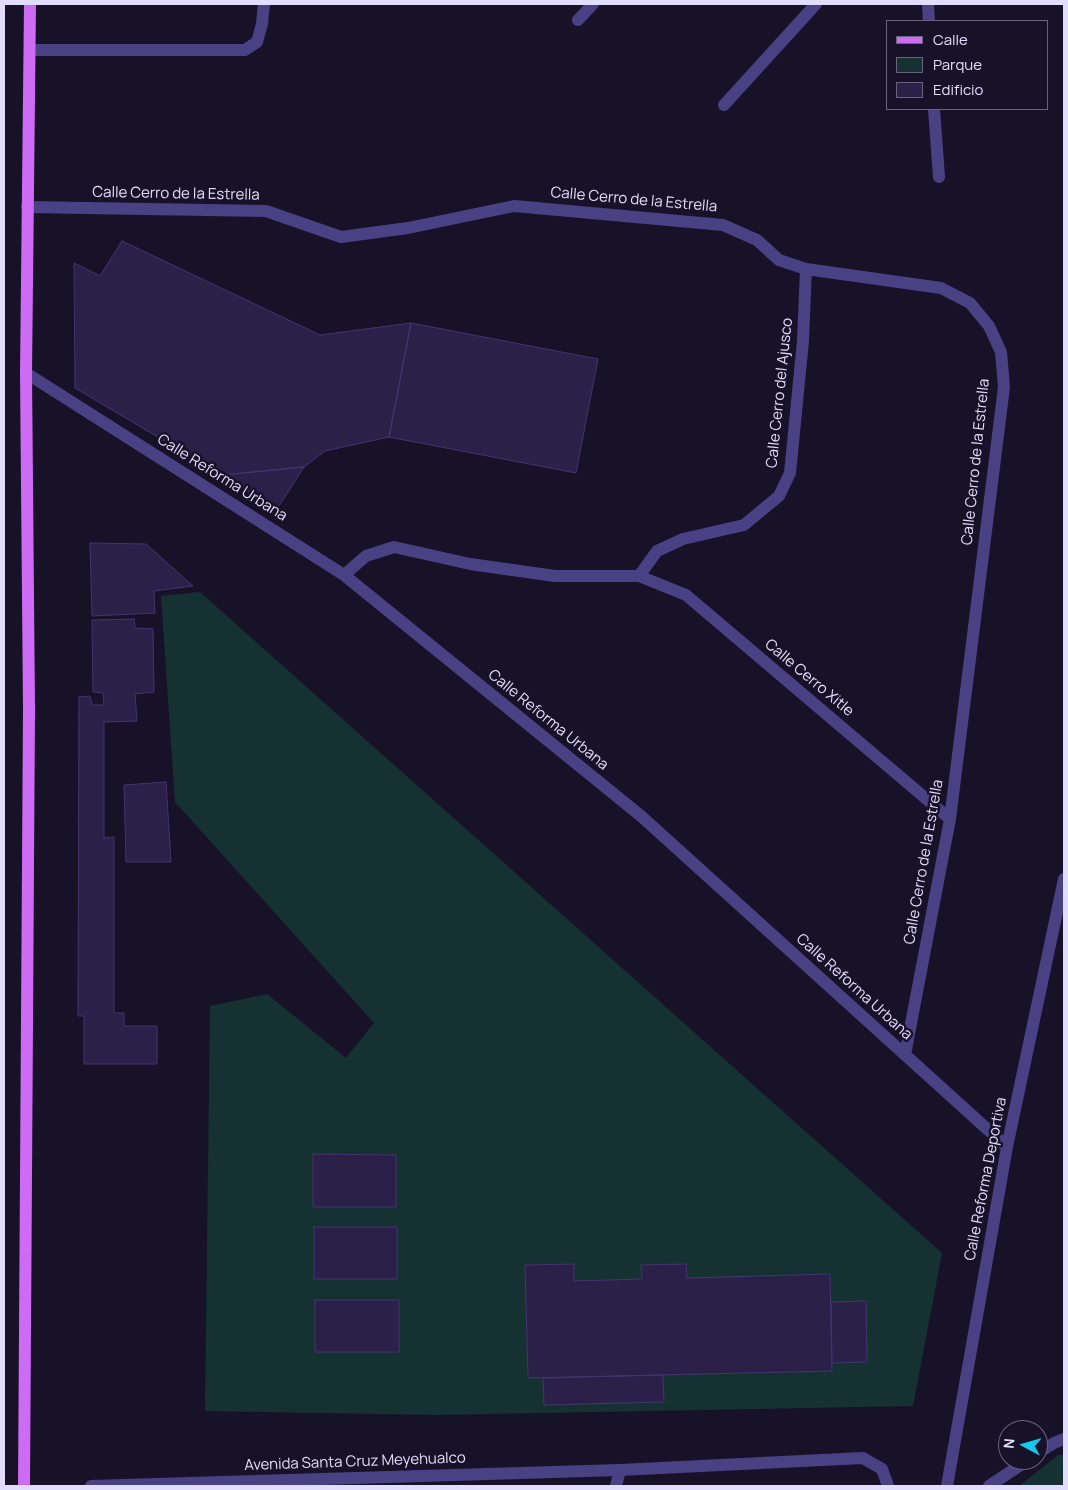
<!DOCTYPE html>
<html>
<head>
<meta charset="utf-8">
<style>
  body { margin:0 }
  #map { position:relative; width:1068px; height:1490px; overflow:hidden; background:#181228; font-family:Manrope,sans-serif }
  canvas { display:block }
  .frame { position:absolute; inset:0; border:5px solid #e2dcfd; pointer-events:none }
  .legend { position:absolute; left:886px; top:20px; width:162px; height:90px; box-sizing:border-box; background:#181228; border:1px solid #69637d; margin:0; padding:6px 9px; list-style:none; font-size:15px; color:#e2dcfd }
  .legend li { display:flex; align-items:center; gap:10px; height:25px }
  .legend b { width:25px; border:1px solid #69637d }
  .north { position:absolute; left:998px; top:1420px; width:50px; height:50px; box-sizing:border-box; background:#181228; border:1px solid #69637d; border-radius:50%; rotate:276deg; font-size:14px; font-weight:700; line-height:20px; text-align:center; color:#e2dcfd }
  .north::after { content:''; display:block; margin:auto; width:18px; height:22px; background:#16c7ef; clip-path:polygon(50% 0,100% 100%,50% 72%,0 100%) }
</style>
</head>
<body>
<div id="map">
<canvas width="1068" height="1490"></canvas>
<div class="frame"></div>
<ul class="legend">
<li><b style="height:6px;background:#cd6bf5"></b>Calle</li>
<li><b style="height:14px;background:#163132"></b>Parque</li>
<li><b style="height:14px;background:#2b2048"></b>Edificio</li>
</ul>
<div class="north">N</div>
</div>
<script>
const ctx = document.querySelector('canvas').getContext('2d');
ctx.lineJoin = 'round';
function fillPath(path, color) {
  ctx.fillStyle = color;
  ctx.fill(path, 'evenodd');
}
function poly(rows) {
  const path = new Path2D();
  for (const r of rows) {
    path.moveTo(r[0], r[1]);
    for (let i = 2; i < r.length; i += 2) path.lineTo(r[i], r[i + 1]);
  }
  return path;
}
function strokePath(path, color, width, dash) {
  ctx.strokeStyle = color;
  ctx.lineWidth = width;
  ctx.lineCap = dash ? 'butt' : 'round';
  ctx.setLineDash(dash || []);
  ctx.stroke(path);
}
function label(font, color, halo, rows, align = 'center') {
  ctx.font = font + ' Manrope,sans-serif';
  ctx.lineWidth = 5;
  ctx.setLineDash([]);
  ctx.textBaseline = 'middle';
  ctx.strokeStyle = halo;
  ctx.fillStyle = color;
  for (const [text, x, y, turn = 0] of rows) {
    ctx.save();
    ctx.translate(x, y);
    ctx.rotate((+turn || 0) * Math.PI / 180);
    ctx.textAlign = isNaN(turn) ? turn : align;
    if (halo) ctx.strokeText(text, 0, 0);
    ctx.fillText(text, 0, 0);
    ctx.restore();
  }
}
const green = poly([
  [200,592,942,1253,913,1406,437,1415,205,1411,210,1006,267,994,346,1058,374,1023,175,802,161,596],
  [1058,1455,1064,1455,1064,1486,1019,1486]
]);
const building = poly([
  [122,241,320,335,411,323,389,437,325,451,304,467,222,475,75,388,74,263,100,276,122,241],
  [411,323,598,359,576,473,389,437,411,323],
  [304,467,277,509,222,475,304,467],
  [90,543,146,544,193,586,154,591,155,613,92,616,90,543],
  [134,619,135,628,153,629,154,692,135,694,137,721,104,722,104,838,114,837,114,1013,124,1013,124,1026,157,1026,157,1064,84,1064,84,1016,78,1016,79,697,90,696,92,705,104,705,103,693,93,692,92,620,134,619],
  [166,782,171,862,126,862,124,785,166,782],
  [313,1154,396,1155,396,1207,313,1207,313,1154],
  [314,1227,397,1227,397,1279,314,1279,314,1227],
  [574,1264,574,1281,642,1279,641,1265,686,1264,687,1278,830,1274,832,1371,528,1378,525,1265,574,1264],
  [315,1300,399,1300,399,1352,315,1352,315,1300],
  [866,1301,867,1362,832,1363,831,1302,866,1301],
  [663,1375,664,1402,544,1405,543,1378,663,1375]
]);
const minor = poly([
  [928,4,929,21],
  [578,20,593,4],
  [30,50,245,50,257,42,262,24,264,4],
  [724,105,816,4],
  [934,109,939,177],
  [27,207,266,211,341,237,408,228,514,206,723,225,757,240,779,260,806,269,941,288,970,303,989,326,1001,352,1004,387,950,819,905,1055],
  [26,373,344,575,641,816,1007,1147],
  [344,575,366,556,394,547,470,564,555,576,639,576,657,551,683,539,744,525,779,496,790,473,803,341,806,269],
  [639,576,686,595,950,819],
  [1038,1453,1054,1443,1064,1439],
  [91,1486,620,1470,863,1458,882,1469,888,1486],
  [616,1486,620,1470],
  [947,1486,1007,1147,1064,879],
  [989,1486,1028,1460]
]);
const major = poly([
  [24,1486,29,709,26,373,30,4]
]);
const streetNames = [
  ["Calle Cerro de la Estrella",176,194,1],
  ["Calle Cerro de la Estrella",634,200,5],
  ["Calle Cerro del Ajusco",780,393,-84],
  ["Calle Cerro de la Estrella",976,462,-84],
  ["Calle Reforma Urbana",222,478,32],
  ["Calle Cerro Xitle",809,678,40],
  ["Calle Reforma Urbana",548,720,39],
  ["Calle Cerro de la Estrella",924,862,-80],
  ["Calle Reforma Urbana",854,987,42],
  ["Calle Reforma Deportiva",986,1179,-79],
  ["Avenida Santa Cruz Meyehualco",355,1462,-2]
];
fillPath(green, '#163132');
fillPath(building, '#2b2048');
strokePath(building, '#453372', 1);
strokePath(minor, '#494184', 12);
strokePath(major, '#cd6bf5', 12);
label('15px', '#e2dcfd', '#181228', streetNames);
</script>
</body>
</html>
